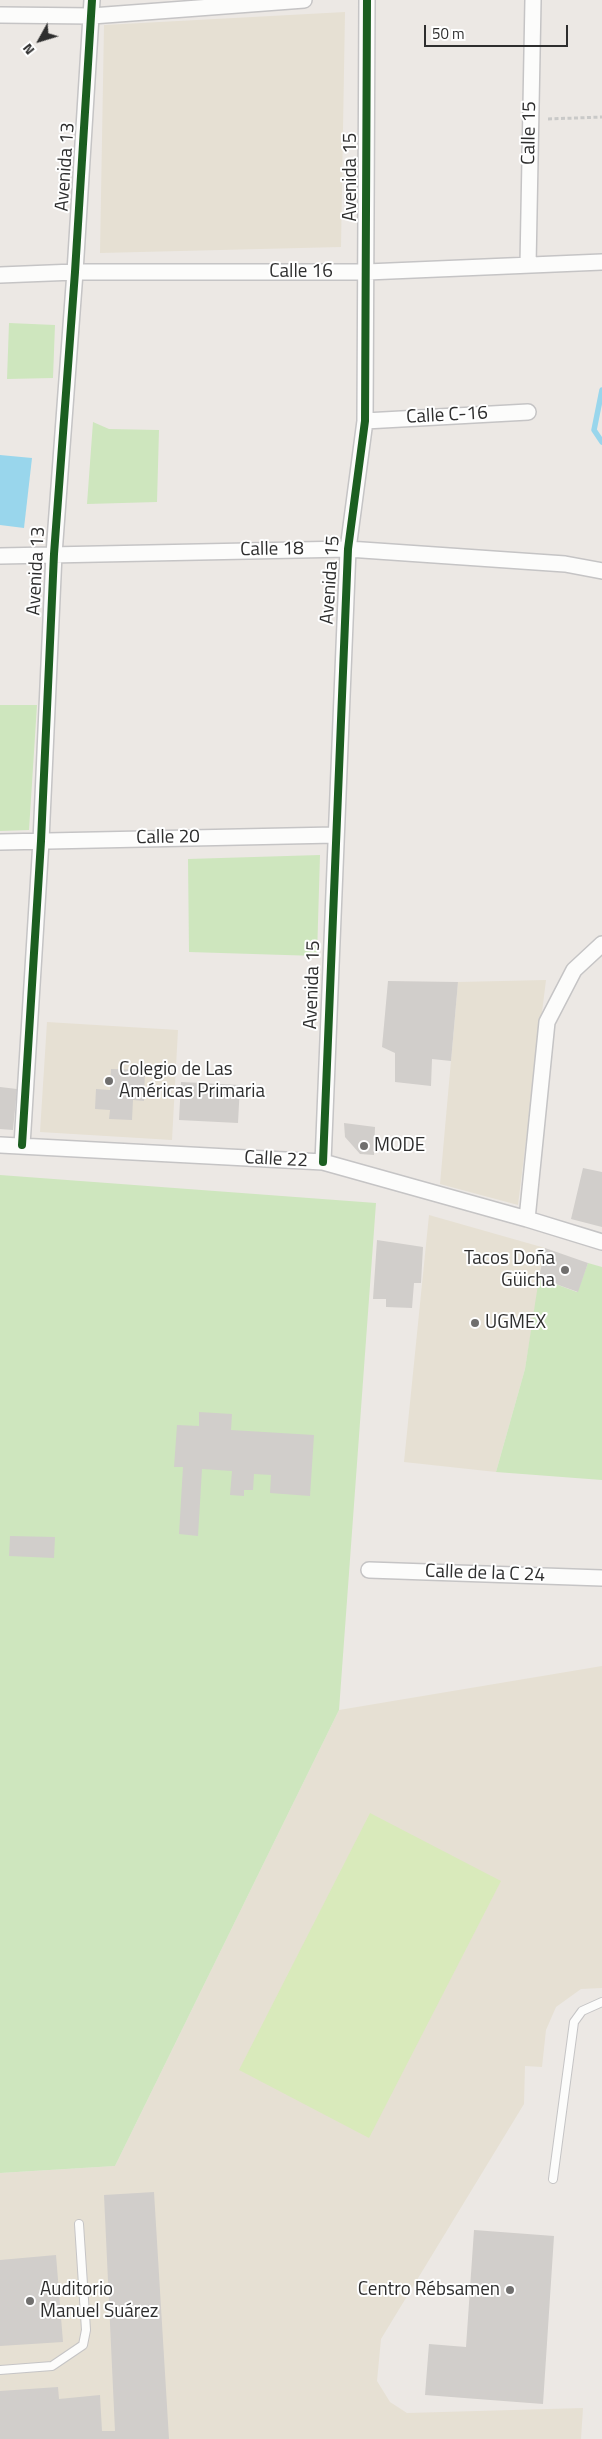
<!DOCTYPE html>
<html>
<head>
<meta charset="utf-8">
<style>
  body { margin:0 }
  #map { position:relative; width:602px; height:2439px; overflow:hidden; background:#ece8e4; font-family:"Titillium Web",sans-serif }
  canvas { display:block }
  .north { position:absolute; left:15px; top:15px; width:50px; height:50px; -webkit-text-stroke:4px #fff; paint-order:stroke; rotate:231deg; font-size:14px; font-weight:700; line-height:20px; text-align:center; color:#2e2e2e }
  .north::after { content:''; display:block; margin:auto; width:18px; height:22px; background:#2e2e2e; clip-path:polygon(50% 0,100% 100%,50% 72%,0 100%) }
  .scale { position:absolute; left:424px; top:25px; width:144px; height:22px; box-sizing:border-box; border:2px solid #2e2e2e; border-top:0; padding-left:6px; font-size:15px; line-height:18px; white-space:nowrap; color:#2e2e2e; -webkit-text-stroke:4px #fff; paint-order:stroke }
</style>
</head>
<body>
<div id="map">
<canvas width="602" height="2439"></canvas>
<div class="north">N</div>
<div class="scale">50 m</div>
</div>
<script>
const ctx = document.querySelector('canvas').getContext('2d');
ctx.lineJoin = 'round';
function fillPath(path, color) {
  ctx.fillStyle = color;
  ctx.fill(path, 'evenodd');
}
function poly(rows) {
  const path = new Path2D();
  for (const r of rows) {
    path.moveTo(r[0], r[1]);
    for (let i = 2; i < r.length; i += 2) path.lineTo(r[i], r[i + 1]);
  }
  return path;
}
function strokePath(path, color, width, dash) {
  ctx.strokeStyle = color;
  ctx.lineWidth = width;
  ctx.lineCap = dash ? 'butt' : 'round';
  ctx.setLineDash(dash || []);
  ctx.stroke(path);
}
function label(font, color, halo, rows, align = 'center') {
  ctx.font = font + ' "Titillium Web",sans-serif';
  ctx.lineWidth = 4;
  ctx.setLineDash([]);
  ctx.textBaseline = 'middle';
  ctx.strokeStyle = halo;
  ctx.fillStyle = color;
  for (const [text, x, y, turn = 0] of rows) {
    ctx.save();
    ctx.translate(x, y);
    ctx.rotate((+turn || 0) * Math.PI / 180);
    ctx.textAlign = isNaN(turn) ? turn : align;
    if (halo) ctx.strokeText(text, 0, 0);
    ctx.fillText(text, 0, 0);
    ctx.restore();
  }
}
const education = poly([
  [345,12,341,247,100,253,104,25],
  [546,980,518,1205,440,1184,458,982],
  [47,1022,178,1030,172,1140,40,1132],
  [429,1215,545,1248,525,1369,496,1472,404,1462],
  [602,1666,602,1988,581,1989,556,2007,546,2030,542,2067,525,2066,524,2104,381,2339,377,2381,390,2402,407,2413,583,2408,581,2439,0,2439,0,2173,115,2166,339,1710]
]);
const green = poly([
  [9,323,55,325,53,378,7,379],
  [93,422,109,429,159,430,157,502,87,504],
  [0,705,37,705,29,830,0,831],
  [320,855,317,956,189,952,188,859],
  [0,1175,376,1203,339,1710,115,2166,0,2173],
  [588,1263,602,1267,602,1480,496,1472,525,1369,539,1278,577,1292]
]);
const pitch = poly([
  [370,1813,501,1881,369,2138,239,2070]
]);
const water = poly([
  [0,455,32,458,24,528,0,525]
]);
const stream = poly([
  [602,390,594,430,602,442]
]);
const building = poly([
  [388,981,458,982,451,1061,432,1059,431,1086,395,1082,395,1053,382,1047],
  [111,1069,145,1070,144,1101,133,1100,132,1120,109,1119,110,1110,95,1109,96,1089,110,1090],
  [181,1082,240,1085,238,1123,179,1120],
  [0,1087,17,1089,13,1130,0,1129],
  [344,1123,375,1127,374,1155,360,1154,345,1137],
  [583,1168,602,1172,602,1227,571,1219],
  [377,1240,423,1247,421,1283,414,1283,412,1308,386,1307,386,1299,373,1299],
  [545,1248,588,1263,578,1292,539,1278],
  [199,1412,232,1414,231,1430,314,1435,310,1496,270,1493,271,1475,254,1474,253,1490,244,1490,244,1496,230,1495,232,1471,202,1469,198,1536,179,1534,183,1467,174,1467,177,1425,199,1426],
  [10,1536,55,1537,54,1558,9,1556],
  [154,2192,169,2439,0,2439,0,2391,58,2387,59,2399,100,2395,102,2431,115,2431,104,2195],
  [474,2230,554,2236,543,2404,425,2395,429,2344,466,2347],
  [56,2255,63,2342,0,2346,0,2260]
]);
const path = poly([
  [548,119,602,117]
]);
const service = poly([
  [553,2179,574,2022,582,2011,602,2002],
  [0,2370,52,2366,83,2345,86,2330,79,2224]
]);
const minor = poly([
  [0,15,92,16,304,0],
  [528,265,533,0],
  [0,275,75,272,367,272,602,262],
  [365,421,528,412],
  [0,556,348,549,565,564,602,571],
  [0,842,335,835],
  [0,1145,323,1162,527,1219,602,1242],
  [22,1145,41,841,54,554,75,272,92,0],
  [323,1162,348,549,365,421,367,0],
  [527,1219,547,1022,574,970,602,944],
  [369,1570,602,1578]
]);
const cycleway = poly([
  [22,1145,41,841,54,554,75,272,92,0],
  [323,1162,348,549,365,421,367,0]
]);
const markers = [
  [109,1081,5,"#706f6e"],
  [364,1146,5,"#706f6e"],
  [565,1270,5,"#706f6e"],
  [475,1323,5,"#706f6e"],
  [510,2290,5,"#706f6e"],
  [30,2301,5,"#706f6e"]
];
const streetNames = [
  ["Calle 15",530,133,-89],
  ["Avenida 13",66,167,-86],
  ["Avenida 15",351,177,-90],
  ["Calle 16",301,272],
  ["Calle C-16",447,416,-3],
  ["Calle 18",272,550,-1],
  ["Avenida 13",37,571,-87],
  ["Avenida 15",331,580,-86],
  ["Calle 20",168,838,-1],
  ["Avenida 15",313,985,-88],
  ["Calle 22",276,1160,3],
  ["Calle de la C 24",485,1574,2]
];
const poiNames = [
  ["Colegio de Las",119,1070],
  ["Américas Primaria",119,1092],
  ["MODE",374,1146],
  ["Tacos Doña",555,1259,"right"],
  ["Güicha",555,1281,"right"],
  ["UGMEX",485,1323],
  ["Auditorio",40,2290],
  ["Manuel Suárez",40,2312],
  ["Centro Rébsamen",500,2290,"right"]
];
fillPath(education, '#e6e0d3');
fillPath(green, '#cee6be');
fillPath(pitch, '#d9eabb');
fillPath(water, '#99d6ec');
strokePath(stream, '#99d6ec', 5.5);
fillPath(building, '#d1cecb');
strokePath(service, '#c5c4c5', 10);
strokePath(minor, '#c5c4c5', 18);
strokePath(path, '#c9c9c8', 3, [4, 2.5]);
strokePath(service, '#fcfcfb', 8);
strokePath(minor, '#fcfcfb', 15);
strokePath(cycleway, '#1b5e20', 8);
for (const [x, y, r, color] of markers) {
  const dot = new Path2D();
  dot.arc(x, y, r, 0, 2 * Math.PI);
  ctx.fillStyle = color;
  ctx.fill(dot);
  strokePath(dot, '#fff', 2);
}
label('19px', '#2e2e2e', '#fff', streetNames);
label('19px', '#2e2e2e', '#fff', poiNames, 'left');
</script>
</body>
</html>
